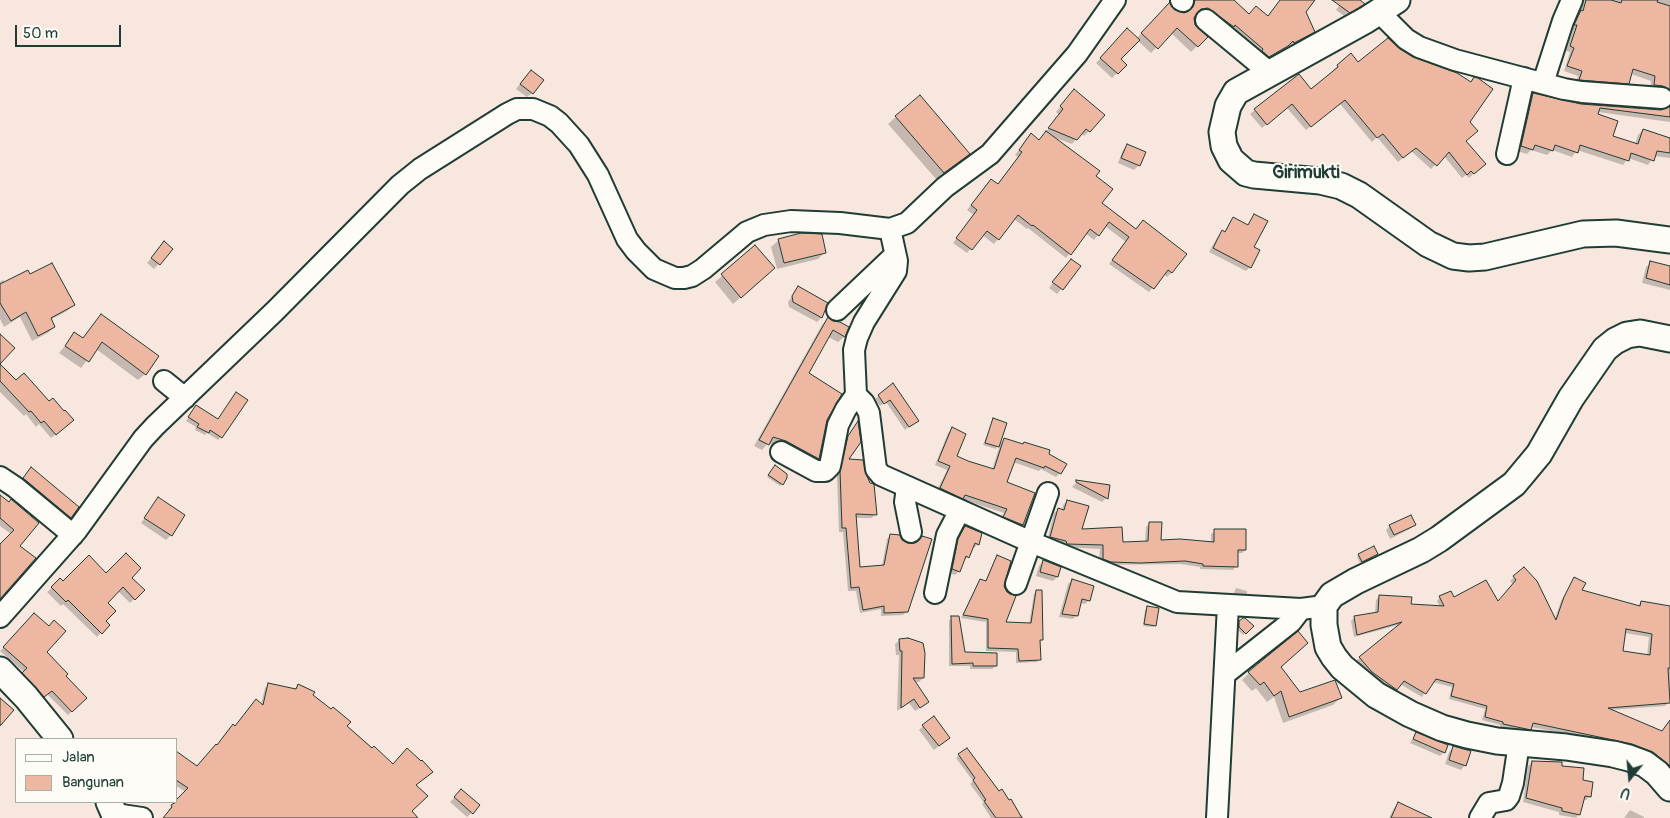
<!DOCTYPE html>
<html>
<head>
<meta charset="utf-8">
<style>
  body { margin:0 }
  #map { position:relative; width:1670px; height:818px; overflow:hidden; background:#f8e7de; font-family:Pangolin,sans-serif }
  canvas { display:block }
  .legend { position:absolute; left:15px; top:738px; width:162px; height:65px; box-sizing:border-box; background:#fdfcf7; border:1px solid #a4b0a9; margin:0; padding:6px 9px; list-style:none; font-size:15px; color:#1f3d34 }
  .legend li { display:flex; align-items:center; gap:10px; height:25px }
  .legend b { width:25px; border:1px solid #a4b0a9 }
  .north { position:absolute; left:1605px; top:753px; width:50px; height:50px; -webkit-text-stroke:4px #fdfcf7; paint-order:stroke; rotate:197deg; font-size:14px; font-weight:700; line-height:20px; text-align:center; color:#1f3d34 }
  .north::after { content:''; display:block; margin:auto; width:18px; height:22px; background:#1f3d34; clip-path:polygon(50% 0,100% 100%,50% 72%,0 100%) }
  .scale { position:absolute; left:15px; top:25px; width:106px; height:22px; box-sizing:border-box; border:2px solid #1f3d34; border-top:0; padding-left:6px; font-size:15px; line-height:18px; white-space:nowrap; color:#1f3d34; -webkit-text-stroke:4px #fdfcf7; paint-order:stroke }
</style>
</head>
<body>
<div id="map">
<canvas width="1670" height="818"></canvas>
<ul class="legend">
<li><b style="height:6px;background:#fdfcf7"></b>Jalan</li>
<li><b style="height:14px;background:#eeb7a2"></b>Bangunan</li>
</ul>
<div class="north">U</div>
<div class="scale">50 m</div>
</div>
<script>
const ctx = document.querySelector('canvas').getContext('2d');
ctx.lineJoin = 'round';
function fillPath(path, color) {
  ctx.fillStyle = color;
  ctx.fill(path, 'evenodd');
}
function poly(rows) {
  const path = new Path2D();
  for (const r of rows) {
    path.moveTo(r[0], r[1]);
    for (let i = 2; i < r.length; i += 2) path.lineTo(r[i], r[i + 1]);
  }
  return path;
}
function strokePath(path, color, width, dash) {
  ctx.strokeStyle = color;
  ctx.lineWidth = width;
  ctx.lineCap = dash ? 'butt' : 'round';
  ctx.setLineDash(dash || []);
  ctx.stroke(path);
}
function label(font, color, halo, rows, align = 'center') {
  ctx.font = font + ' Pangolin,sans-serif';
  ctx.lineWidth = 4;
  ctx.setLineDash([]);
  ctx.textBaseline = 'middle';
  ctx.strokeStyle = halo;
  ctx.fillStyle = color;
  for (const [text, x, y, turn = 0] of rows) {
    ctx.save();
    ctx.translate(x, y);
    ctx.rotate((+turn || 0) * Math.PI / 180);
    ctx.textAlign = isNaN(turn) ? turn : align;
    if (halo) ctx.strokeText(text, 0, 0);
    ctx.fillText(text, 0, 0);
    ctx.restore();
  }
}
const shadow = poly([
  [1187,0,1230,0,1249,15,1267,17,1280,0,1313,0,1304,12,1314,32,1308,37,1289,48,1288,46,1281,52,1263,62,1201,13,1195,14,1193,17,1194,25,1206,37,1191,52,1171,33,1151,53,1137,40,1119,59,1125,65,1112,78,1096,63,1127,30,1136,39,1169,4,1175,11,1183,14,1188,12,1190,7],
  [1343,0,1358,0,1363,4,1344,16,1336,10],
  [1578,0,1670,0,1670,122,1598,112,1597,115,1612,137,1635,144,1638,135,1643,130,1670,140,1670,158,1654,156,1648,165,1628,158,1623,165,1577,150,1572,157,1552,150,1547,155,1531,150,1527,154,1517,151,1528,99,1533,94,1580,105,1661,111,1668,110,1670,105,1669,98,1650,90,1651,81,1631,74,1628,83,1623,88,1575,84,1578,76,1564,71,1570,52,1566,51,1573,30,1571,29,1579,10,1579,3],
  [1358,64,1469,122,1465,141,1480,168,1469,178,1466,175,1462,178,1444,156,1431,169,1411,151,1398,162,1377,137,1372,142,1340,104,1306,130,1287,108,1262,128,1250,114,1255,110,1311,91,1334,71,1333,70,1338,66],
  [526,76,532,93,527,97,516,89],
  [1070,95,1089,131,1084,136,1081,133,1072,144,1053,137,1094,176,1100,204,1172,272,1167,277,1164,274,1149,292,1109,264,1126,242,1105,226,1094,240,1085,233,1066,258,1028,228,1027,229,1014,219,994,244,982,235,967,253,953,243,974,215,967,210,987,184,997,185,1018,157,1015,155,1027,139,1039,141,1059,115,1056,112],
  [919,96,968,154,936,179,888,124],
  [1127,146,1139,165,1134,170,1118,163,1123,150],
  [1254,215,1250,267,1246,271,1209,252,1218,236,1222,232,1224,233,1233,219,1247,226],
  [779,240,825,252,818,259,777,269,771,247],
  [755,247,766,275,733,304,715,282],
  [160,248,172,249,154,269,147,263],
  [1651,263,1670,268,1670,290,1642,283,1646,267],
  [1066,265,1079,266,1057,294,1049,288],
  [30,276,73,305,67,311,50,320,54,327,48,333,32,341,20,317,4,327,0,319,0,282,3,280,5,283],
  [798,288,826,304,821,318,817,322,789,307,788,302],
  [101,315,145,374,138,380,96,349,81,368,59,353,75,334,82,339],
  [828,319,833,322,847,327,844,337,838,342,828,337,807,374,826,419,818,458,812,464,780,447,768,443,762,450,754,446,822,325],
  [0,366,16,382,68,424,51,438,39,424,36,427,26,414,24,416,0,392],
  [893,385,913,424,905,430,886,402,880,406,875,399],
  [193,410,221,437,218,440,207,433,205,435,195,430,196,427,186,421],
  [993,420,1005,424,996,449,983,445],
  [857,424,847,460,875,514,872,518,855,518,859,568,882,566,887,539,891,535,907,545,914,545,907,611,903,615,881,616,881,609,860,613,856,591,848,591,843,532,839,532,837,476,845,441],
  [952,429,955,456,967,462,992,470,1000,444,1004,440,1047,455,1060,473,1056,477,1041,469,1039,471,1013,462,1006,483,1034,494,1022,525,1018,528,1000,521,1004,513,961,499,958,502,936,492,947,470,935,465,948,433],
  [773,469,786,478,780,486,767,477],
  [27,473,70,517,66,522,19,483],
  [1077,482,1106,498,1102,502,1072,487],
  [0,497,8,503,19,546,0,597,0,545,11,534,0,526],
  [158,499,171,535,166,540,141,523],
  [1067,501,1081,531,1121,543,1145,542,1146,527,1150,523,1160,541,1211,543,1211,534,1215,531,1245,550,1242,553,1237,553,1236,566,1233,570,1200,569,1200,567,1180,564,1107,565,1099,562,1100,549,1064,547,1063,544,1047,541,1054,513,1058,510,1062,511,1063,505],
  [1415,525,1410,529,1390,539,1386,530,1390,526],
  [966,527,978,544,974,548,972,547,968,557,963,561,959,571,955,575,949,573,955,544,961,531],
  [1377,554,1360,563,1357,557,1359,555],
  [998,556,1003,586,1004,624,1029,624,1034,594,1037,591,1042,639,1039,642,1040,659,1037,662,1016,663,1016,652,986,651,986,622,961,618,978,583,981,580,985,582,995,559],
  [1044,561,1057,577,1053,581,1036,576,1039,566],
  [1524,568,1555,619,1561,601,1574,579,1580,591,1638,606,1641,602,1670,609,1670,691,1668,691,1668,703,1665,706,1610,710,1662,732,1670,725,1670,771,1613,743,1531,727,1527,732,1500,727,1500,725,1482,720,1485,709,1449,699,1452,687,1432,682,1422,697,1400,684,1393,693,1368,676,1356,661,1402,624,1354,637,1351,621,1355,617,1375,614,1376,600,1380,596,1410,605,1440,607,1437,601,1440,597,1497,603,1513,584,1510,581],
  [1625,633,1649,637,1647,656,1621,652],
  [106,574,130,578,143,590,130,603,118,591,106,603,104,621,108,625,97,637,63,604,61,606,47,592,60,580,63,583],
  [1072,580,1089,600,1085,604,1080,603,1077,615,1073,619,1059,617,1068,584],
  [1236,588,1247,591,1247,593,1245,596,1233,595],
  [1147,608,1155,625,1153,627,1143,626,1145,610],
  [34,614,49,628,46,652,64,676,85,698,68,715,47,694,40,700,20,677,24,672,0,651],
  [952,617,964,653,996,666,992,669,970,669,970,666,949,666,949,621],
  [1243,619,1252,626,1243,635,1237,629,1238,625],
  [900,640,923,678,919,682,914,682,923,706,915,711,909,703,897,711,899,655,896,655,895,644],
  [1280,667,1300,694,1340,698,1333,705,1283,723,1274,697,1267,702,1256,688,1252,691,1242,680,1249,673],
  [269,684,294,690,298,686,312,695,415,785,411,810,416,818,164,818,170,812,168,810,186,792,176,786,176,756,197,767,235,727,261,705,265,688],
  [923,726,944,742,934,750,919,730],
  [1416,734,1444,752,1440,756,1410,743],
  [1454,747,1465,765,1461,770,1445,764,1449,752],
  [959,755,998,793,1020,816,1022,815,1023,818,991,818,982,804,984,803,970,784,973,781,956,758],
  [1532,762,1560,767,1581,782,1590,796,1586,800,1582,800,1579,814,1576,818,1559,815,1559,812,1523,802,1528,766],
  [457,795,479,806,467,817,450,802],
  [1398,804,1428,818,1389,818,1394,808],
  [1630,810,1644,817,1644,818,1624,818]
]);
const building = poly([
  [1195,0,1234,0,1249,14,1256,6,1268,16,1280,0,1315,0,1306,12,1315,32,1294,43,1293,41,1288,46,1269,57,1262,51,1263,49,1235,25,1234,27,1208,8,1201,9,1197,13,1194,18,1195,25,1208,37,1198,47,1177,28,1158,49,1141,33,1170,2,1175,10,1184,13,1189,11,1193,7,1195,0],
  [1332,0,1360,0,1365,4,1350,13,1332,0],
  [1586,0,1611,0,1621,3,1622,0,1658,0,1657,2,1670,6,1670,90,1663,86,1654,85,1655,76,1633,69,1629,84,1579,80,1582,71,1567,66,1574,48,1570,46,1577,25,1574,25,1581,10,1583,11,1586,0],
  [1127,28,1140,40,1121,59,1127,65,1118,74,1100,58,1127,28],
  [1388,38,1400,49,1413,57,1457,73,1471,82,1474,77,1478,78,1493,89,1470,122,1478,131,1466,141,1486,164,1474,174,1471,171,1467,175,1449,152,1437,166,1416,148,1403,158,1383,134,1377,138,1345,100,1311,127,1292,104,1267,125,1254,109,1299,74,1311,89,1338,67,1337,65,1351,53,1358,62,1388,38],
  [531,70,544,80,533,94,520,84,531,70],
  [1074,89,1105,115,1090,132,1086,129,1077,140,1048,128,1063,109,1060,106,1074,89],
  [1533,93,1581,104,1661,110,1670,106,1670,117,1600,108,1598,114,1618,121,1613,136,1638,144,1643,129,1670,138,1670,153,1657,151,1654,161,1631,153,1629,161,1580,145,1578,153,1555,145,1553,151,1535,145,1533,150,1521,146,1533,93],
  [920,95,970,154,944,173,895,116,920,95],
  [1046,131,1100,171,1096,176,1113,189,1102,203,1136,229,1143,220,1187,254,1172,273,1168,270,1154,289,1112,260,1129,237,1109,222,1099,236,1090,229,1071,255,1033,225,1032,226,1018,215,999,240,987,231,972,250,956,238,977,210,971,205,991,179,998,184,1022,152,1019,150,1031,133,1039,140,1046,131],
  [1127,144,1146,152,1140,166,1121,158,1127,144],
  [1254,214,1268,221,1254,247,1260,250,1251,268,1213,248,1222,230,1225,232,1233,217,1248,225,1254,214],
  [801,233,822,234,826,253,784,263,778,239,801,233],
  [164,241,173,249,160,265,151,258,164,241],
  [755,245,775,268,741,298,721,274,755,245],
  [1071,259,1081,266,1063,290,1052,282,1071,259],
  [1650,261,1670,266,1670,285,1646,278,1650,261],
  [52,263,75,305,51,318,55,327,38,336,26,312,11,321,0,303,0,284,28,270,30,274,52,263],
  [798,286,828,303,822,318,793,302,792,296,798,286],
  [101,314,159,356,146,375,102,342,89,362,65,346,74,332,83,338,101,314],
  [828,317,833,321,840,322,849,327,845,337,833,330,809,373,842,394,827,420,819,459,786,441,773,437,769,445,759,440,828,317],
  [0,334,15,348,0,364,0,334],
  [0,364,16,380,24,373,49,401,53,398,64,411,65,410,74,420,56,435,44,421,41,423,31,411,29,412,0,381,0,364],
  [893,383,919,421,909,427,890,400,884,404,878,395,893,383],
  [236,392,248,400,222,438,210,430,209,433,197,427,199,424,188,417,196,405,218,419,236,392],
  [993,418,1007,423,999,447,985,443,993,418],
  [858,421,861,442,849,459,863,460,867,476,870,483,874,484,877,515,856,514,860,567,884,565,890,534,900,535,902,540,908,543,914,543,918,541,922,536,932,539,908,612,884,613,884,606,863,610,859,587,851,588,846,528,842,528,840,471,848,436,858,421],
  [952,427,966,434,957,456,968,461,994,469,1004,438,1023,444,1024,442,1050,450,1049,454,1067,464,1061,474,1045,466,1044,468,1016,458,1007,482,1035,493,1023,525,1003,517,1007,509,965,495,963,499,940,488,950,466,938,461,952,427],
  [775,465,787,474,787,478,783,485,768,475,775,465],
  [31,467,79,507,71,518,23,478,31,467],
  [1076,480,1110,485,1108,499,1076,482,1076,480],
  [0,495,9,502,11,499,39,523,20,546,36,558,0,599,0,544,14,530,0,518,0,495],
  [158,497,185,515,172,536,144,518,158,497],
  [1067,500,1089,506,1082,529,1122,527,1123,542,1148,541,1149,522,1162,522,1161,540,1180,539,1214,542,1214,529,1246,529,1246,550,1238,550,1238,567,1203,566,1203,564,1185,561,1140,563,1111,562,1103,559,1103,545,1067,544,1066,541,1050,537,1058,508,1064,510,1067,500],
  [1411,515,1416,525,1394,535,1389,525,1411,515],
  [965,526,982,533,979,545,975,543,969,558,966,556,960,572,952,569,958,539,965,526],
  [1374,546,1378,554,1362,562,1358,554,1374,546],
  [126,553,141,568,132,578,145,590,135,600,123,587,108,603,116,611,106,621,110,625,102,634,68,600,66,602,51,587,60,578,63,581,89,555,106,573,126,553],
  [997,555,1011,561,1004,586,1007,592,1016,596,1006,622,1031,623,1036,590,1042,590,1043,640,1040,640,1041,660,1019,661,1018,649,988,648,988,619,963,615,980,579,986,581,997,555],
  [1043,560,1061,567,1058,577,1040,572,1043,560],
  [1524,567,1537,581,1556,620,1564,597,1574,577,1586,583,1582,590,1640,606,1641,601,1670,606,1670,668,1668,668,1670,703,1608,708,1662,731,1670,720,1670,766,1653,752,1632,744,1533,723,1531,730,1503,724,1503,722,1485,717,1487,706,1451,696,1454,684,1436,679,1426,694,1404,681,1397,690,1372,672,1359,657,1402,622,1357,635,1354,616,1378,612,1379,595,1412,597,1411,604,1444,606,1439,596,1451,591,1454,597,1486,580,1498,601,1516,580,1513,576,1524,567],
  [1626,629,1652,634,1650,655,1623,651,1626,629],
  [1072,579,1094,586,1090,601,1082,599,1078,616,1062,614,1072,579],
  [1147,606,1159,608,1156,626,1144,624,1147,606],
  [34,613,49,626,54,620,66,631,47,652,68,674,66,676,87,698,72,712,52,691,44,697,22,673,27,668,3,647,34,613],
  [951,616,959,616,965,652,997,653,997,666,973,666,973,663,952,664,951,616],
  [1243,618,1245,618,1254,626,1246,634,1239,627,1239,621,1243,618],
  [1298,631,1308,643,1281,667,1300,692,1335,680,1342,698,1289,717,1281,691,1274,696,1264,682,1260,685,1248,672,1298,631],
  [908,638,923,643,925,653,924,678,913,678,929,702,920,708,914,699,901,708,902,651,900,651,899,639,908,638],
  [268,683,296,689,298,684,315,692,313,695,331,709,333,707,351,722,347,726,356,734,372,748,374,746,393,764,407,748,421,761,422,760,433,772,416,785,428,796,412,811,418,818,163,818,172,807,171,805,176,802,176,800,188,788,176,780,176,751,197,766,216,744,217,745,233,724,235,726,256,699,263,705,268,683],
  [0,698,14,710,0,726,0,698],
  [934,716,950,738,939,746,922,725,934,716],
  [1416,732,1448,745,1445,753,1413,739,1416,732],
  [1453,746,1471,751,1466,766,1449,760,1453,746],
  [967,748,999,791,1002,789,1009,800,1011,799,1022,818,996,818,984,801,986,800,973,780,975,778,958,754,967,748],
  [1532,761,1562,762,1562,766,1584,768,1583,780,1593,782,1591,797,1585,796,1580,815,1562,811,1562,808,1526,798,1532,761],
  [461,789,480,805,473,814,454,797,461,789],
  [1398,802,1432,818,1391,818,1398,802]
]);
const minor = poly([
  [1181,0,1183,1],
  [1379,12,1406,39,1419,47,1455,60,1564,89,1582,92,1662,98],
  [1206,20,1270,73],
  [1543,83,1563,21,1572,0],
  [1507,154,1524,78],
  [890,229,897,261,896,271,864,322,857,338,854,350,856,395,864,403,869,413,876,469,881,475,1031,542,1177,602,1301,609,1324,606],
  [837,310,895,255],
  [164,381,185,398],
  [781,452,816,471,825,471,830,466,832,456,838,425,846,409,856,395],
  [0,477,15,487,73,535],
  [907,487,905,502,911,532],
  [1016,584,1048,493],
  [935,593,947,535,960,510],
  [0,617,77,530,143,439,155,426,275,311,400,185,420,169,507,114,517,109,533,109,550,116,559,123,579,145,598,175,627,239,636,251,654,269,675,278,684,278,692,276,703,269,747,232,764,225,791,221,840,223,890,229,907,223,945,187,990,154,1077,54,1115,0],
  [1225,674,1291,622,1301,609],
  [115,814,142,818],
  [1217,818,1228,605],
  [1480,818,1489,803,1506,800,1509,796,1513,783,1519,743]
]);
const major = poly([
  [1397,0,1366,20,1236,92,1228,106,1222,132,1224,146,1231,160,1246,173,1254,175,1320,181,1341,186,1359,195,1428,244,1453,256,1469,258,1485,257,1583,234,1616,233,1670,240],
  [1670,339,1640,333,1627,335,1615,341,1605,349,1571,398,1539,454,1514,484,1439,539,1421,550,1356,581,1332,595,1324,606,1324,625,1328,647,1334,657,1342,667,1376,695,1410,714,1442,728,1467,735,1497,741,1566,747,1613,754,1629,758,1645,764,1657,773,1670,788],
  [0,670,26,697,60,739],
  [109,802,116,818]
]);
const quarterNames = [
  ["Girimukti",1306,173]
];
fillPath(shadow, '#0003');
fillPath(building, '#eeb7a2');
strokePath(building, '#1f3d34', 1);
strokePath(minor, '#1f3d34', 24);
strokePath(major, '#1f3d34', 29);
strokePath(minor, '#fdfcf7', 20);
strokePath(major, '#fdfcf7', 25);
label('bold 18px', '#1f3d34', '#fdfcf7', quarterNames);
</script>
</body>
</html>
